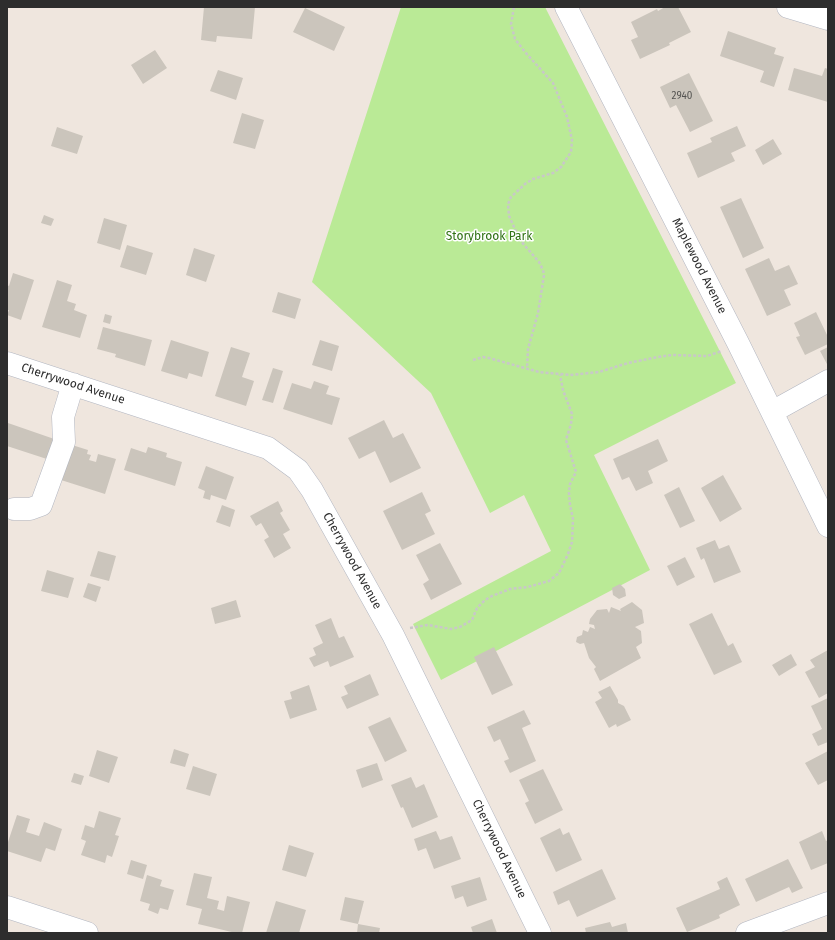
<!DOCTYPE html>
<html>
<head>
<meta charset="utf-8">
<style>
  body { margin:0 }
  #map { position:relative; width:835px; height:940px; overflow:hidden; background:#efe6de; font-family:"Fira Sans",sans-serif }
  canvas { display:block }
  .frame { position:absolute; inset:0; border:8px solid #2d2d2d; pointer-events:none }
</style>
</head>
<body>
<div id="map">
<canvas width="835" height="940"></canvas>
<div class="frame"></div>
</div>
<script>
const ctx = document.querySelector('canvas').getContext('2d');
ctx.lineJoin = 'round';
function fillPath(path, color) {
  ctx.fillStyle = color;
  ctx.fill(path, 'evenodd');
}
function poly(rows) {
  const path = new Path2D();
  for (const r of rows) {
    path.moveTo(r[0], r[1]);
    for (let i = 2; i < r.length; i += 2) path.lineTo(r[i], r[i + 1]);
  }
  return path;
}
function strokePath(path, color, width, dash) {
  ctx.strokeStyle = color;
  ctx.lineWidth = width;
  ctx.lineCap = dash ? 'butt' : 'round';
  ctx.setLineDash(dash || []);
  ctx.stroke(path);
}
function label(font, color, halo, rows, align = 'center') {
  ctx.font = font + ' "Fira Sans",sans-serif';
  ctx.lineWidth = 3;
  ctx.setLineDash([]);
  ctx.textBaseline = 'middle';
  ctx.strokeStyle = halo;
  ctx.fillStyle = color;
  for (const [text, x, y, turn = 0] of rows) {
    ctx.save();
    ctx.translate(x, y);
    ctx.rotate((+turn || 0) * Math.PI / 180);
    ctx.textAlign = isNaN(turn) ? turn : align;
    if (halo) ctx.strokeText(text, 0, 0);
    ctx.fillText(text, 0, 0);
    ctx.restore();
  }
}
const green = poly([
  [401,7,545,7,736,383,594,455,650,570,441,680,413,624,551,551,524,495,490,513,431,393,312,282]
]);
const building = poly([
  [204,7,255,7,252,39,217,36,216,42,201,40],
  [665,7,678,7,691,32,669,43,670,45,640,59,631,40,638,37,631,22,657,9,658,11],
  [305,8,345,27,334,51,293,32],
  [728,31,776,48,774,54,784,57,774,87,760,82,764,71,720,56],
  [155,50,167,68,143,84,131,65],
  [794,68,822,76,825,68,828,69,828,102,788,90],
  [218,70,243,78,236,100,210,91],
  [689,73,713,121,690,132,676,105,670,108,660,87],
  [242,113,264,120,255,149,233,143],
  [737,126,746,146,731,153,735,161,698,178,687,153,712,142,710,138],
  [57,127,83,136,77,154,51,146],
  [773,139,782,154,763,165,755,150],
  [741,198,764,248,743,258,720,207],
  [44,215,54,219,51,226,41,223],
  [104,218,127,225,120,250,97,243],
  [127,245,153,253,146,275,120,267],
  [194,248,215,255,206,282,186,275],
  [769,258,775,271,789,265,798,284,784,290,791,305,767,316,745,269],
  [13,273,34,280,21,320,7,315,9,310,7,310,7,285,9,286],
  [57,280,72,285,67,301,76,304,74,310,87,315,80,338,42,327],
  [278,292,301,299,295,319,272,312],
  [816,312,828,337,828,344,805,355,796,337,800,336,794,323],
  [105,314,112,316,110,324,103,322],
  [103,327,152,340,145,366,115,357,116,354,97,349],
  [171,340,209,352,202,377,189,373,187,379,161,371],
  [320,340,339,346,332,371,312,365],
  [231,347,250,353,242,377,254,381,246,406,215,396],
  [828,347,828,366,820,351],
  [273,368,283,371,273,403,262,400],
  [314,381,329,386,326,394,340,398,332,425,283,409,292,383,311,389],
  [384,420,393,438,403,433,421,468,390,483,375,451,359,459,348,438],
  [8,423,60,441,53,461,7,446],
  [658,439,668,461,648,471,653,483,636,491,629,477,622,480,613,459],
  [72,445,88,450,87,454,91,455,89,460,96,462,98,454,116,459,105,494,61,480],
  [148,447,167,453,166,457,182,462,175,486,124,470,131,448,146,453],
  [206,466,234,477,226,500,211,495,210,500,203,498,205,491,198,488],
  [723,475,742,509,720,522,701,488],
  [679,487,695,521,680,528,664,495],
  [422,492,431,511,425,514,435,534,402,550,383,511],
  [278,501,283,511,280,513,290,530,283,534,291,548,274,558,264,540,269,537,261,523,256,526,250,516],
  [222,505,235,510,230,527,216,522],
  [715,540,719,549,729,545,741,572,714,583,704,558,701,560,696,548],
  [440,543,462,584,431,600,423,584,429,580,416,555],
  [98,551,116,556,109,581,90,576],
  [685,557,695,577,677,586,667,566],
  [47,570,74,578,68,598,41,591],
  [88,583,101,587,96,602,83,597],
  [620,584,625,589,626,596,619,599,613,595,612,588],
  [236,600,241,617,215,624,211,608],
  [632,602,642,610,644,623,635,627,641,631,642,643,636,647,641,658,600,681,594,669,596,667,589,658,584,643,580,644,576,642,577,637,582,635,583,630,588,632,590,627,595,629,594,625,589,624,590,619,597,610,607,609,609,613,611,607,621,611,620,609],
  [712,613,728,646,733,643,742,662,714,675,689,624],
  [331,618,339,638,344,636,354,657,330,667,328,661,314,667,309,658,316,655,313,648,323,643,315,625],
  [494,647,513,685,492,695,474,657],
  [828,650,828,693,819,698,805,672,815,667,810,660],
  [791,654,797,665,779,676,772,665],
  [370,674,379,695,347,709,341,697,348,694,344,686],
  [309,685,317,710,290,719,284,701,292,699,290,692],
  [610,686,618,700,618,703,624,706,631,720,617,727,616,724,609,728,595,702,602,698,598,692],
  [828,698,828,742,818,746,812,734,822,729,811,706],
  [524,710,531,724,522,728,536,761,510,773,504,761,509,759,500,739,494,742,487,727],
  [390,717,407,751,385,762,368,727],
  [174,749,189,754,185,767,170,763],
  [97,750,118,757,109,783,89,776],
  [828,751,828,780,818,785,805,763],
  [377,763,383,780,362,788,356,770],
  [193,766,217,774,210,796,186,789],
  [543,769,563,810,535,824,525,803,529,801,519,780],
  [74,773,84,776,81,785,71,782],
  [411,777,416,788,424,784,438,817,412,828,403,807,401,808,391,785],
  [99,811,121,818,115,835,119,836,112,857,107,855,105,863,81,855,86,841,81,839,85,825,94,828],
  [17,815,30,819,26,832,39,836,44,822,62,829,55,851,46,848,41,862,7,851,7,845],
  [560,828,563,835,569,832,582,860,556,872,540,838],
  [436,831,440,840,452,836,461,859,434,869,426,848,418,851,414,839],
  [822,831,826,841,828,840,828,863,811,870,799,842],
  [289,845,314,853,306,877,282,870],
  [788,859,803,888,792,893,789,887,756,902,745,879],
  [131,860,147,865,143,879,127,874],
  [602,869,616,899,577,917,569,900,558,905,553,892],
  [194,873,212,877,207,898,219,901,217,909,224,911,227,896,250,902,242,933,236,933,198,924,202,909,186,905],
  [147,875,162,880,160,886,174,890,168,910,160,908,158,914,148,910,150,904,140,901],
  [480,877,487,900,467,907,463,896,455,899,451,886],
  [727,877,740,905,719,915,720,918,687,932,676,908,720,889,717,882],
  [345,897,364,901,358,924,340,920],
  [276,901,306,910,299,933,266,933],
  [492,919,497,933,473,933,471,927],
  [610,922,612,927,626,923,628,933,586,933,585,928],
  [358,924,380,928,379,933,357,933]
]);
const path = poly([
  [514,7,511,24,515,39,525,52,553,83,567,117,572,140,571,152,561,167,553,173,533,179,525,184,511,197,508,204,509,216,520,240,539,262,543,270,544,275,538,313,528,349,527,368],
  [473,360,483,357,489,358,539,372,570,375,599,372,628,363,658,357,672,355,707,356,722,351],
  [410,628,428,625,451,629,460,627,472,620,477,608,485,600,492,596,510,589,528,587,549,581,559,573,568,554,572,542,573,519,570,505,569,493,570,484,576,472,566,440,571,424,572,414,563,390,560,375]
]);
const minor = poly([
  [566,7,738,343,828,526],
  [788,7,828,19],
  [7,363,268,448,298,470,312,490,393,635,540,933],
  [772,412,828,381],
  [14,509,30,509,41,505,64,442,63,417,73,384],
  [7,907,87,933],
  [747,933,828,903]
]);
const numberNames = [
  ["2940",682,96]
];
const parkNames = [
  ["Storybrook Park",489,237]
];
const streetNames = [
  ["Maplewood Avenue",699,266,63],
  ["Cherrywood Avenue",73,384,18],
  ["Cherrywood Avenue",352,561,61],
  ["Cherrywood Avenue",499,849,64]
];
fillPath(green, '#baea96');
fillPath(building, '#cbc5bc');
strokePath(minor, '#b2b6c1', 23);
strokePath(path, '#c8c8c8', 2.5, [3, 2]);
strokePath(minor, '#fff', 22);
label('10px', '#545351', null, numberNames);
label('12px', '#307214', '#fff', parkNames);
label('12px', '#2d2d2d', '#fff', streetNames);
</script>
</body>
</html>
